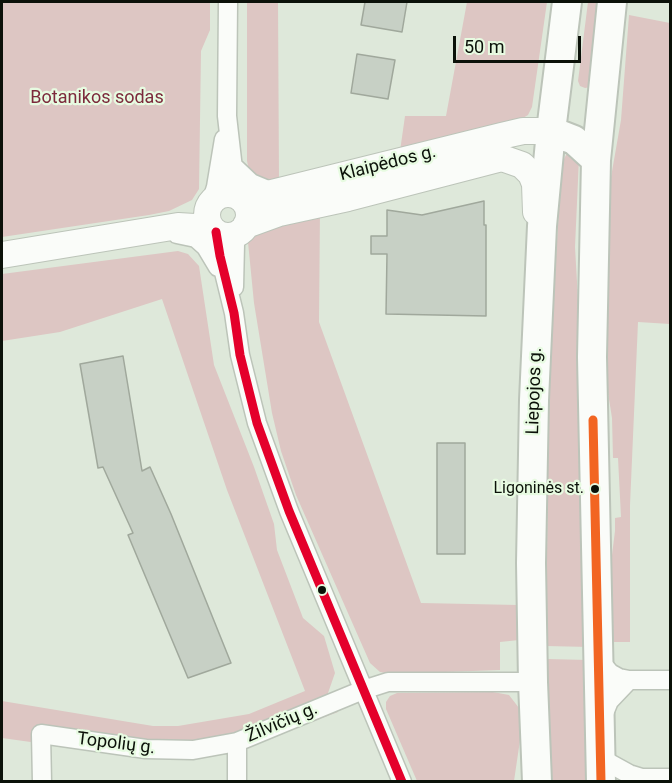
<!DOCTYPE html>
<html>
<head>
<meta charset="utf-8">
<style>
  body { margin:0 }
  #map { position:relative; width:672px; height:783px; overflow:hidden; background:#dee8da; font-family:Roboto,sans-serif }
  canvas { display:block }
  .frame { position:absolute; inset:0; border:3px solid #0b1109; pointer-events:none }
  .scale { position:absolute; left:453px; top:36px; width:128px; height:27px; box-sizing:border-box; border:3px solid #0b1109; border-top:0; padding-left:8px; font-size:18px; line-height:21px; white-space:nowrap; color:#0b1109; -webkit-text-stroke:4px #e7fbe1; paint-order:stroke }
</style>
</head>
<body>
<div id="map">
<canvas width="672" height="783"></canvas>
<div class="frame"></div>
<div class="scale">50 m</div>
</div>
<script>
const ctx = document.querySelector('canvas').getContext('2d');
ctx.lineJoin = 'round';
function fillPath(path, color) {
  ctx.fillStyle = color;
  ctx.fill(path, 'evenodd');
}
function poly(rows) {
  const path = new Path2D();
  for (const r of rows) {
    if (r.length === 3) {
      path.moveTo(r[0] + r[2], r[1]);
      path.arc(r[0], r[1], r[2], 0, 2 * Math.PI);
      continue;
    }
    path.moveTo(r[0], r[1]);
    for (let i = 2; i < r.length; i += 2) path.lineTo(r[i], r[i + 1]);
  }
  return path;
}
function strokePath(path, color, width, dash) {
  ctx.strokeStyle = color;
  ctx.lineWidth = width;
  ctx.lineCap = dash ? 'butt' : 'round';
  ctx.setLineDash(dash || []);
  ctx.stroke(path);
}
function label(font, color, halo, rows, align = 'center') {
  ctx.font = font + ' Roboto,sans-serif';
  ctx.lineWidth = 4.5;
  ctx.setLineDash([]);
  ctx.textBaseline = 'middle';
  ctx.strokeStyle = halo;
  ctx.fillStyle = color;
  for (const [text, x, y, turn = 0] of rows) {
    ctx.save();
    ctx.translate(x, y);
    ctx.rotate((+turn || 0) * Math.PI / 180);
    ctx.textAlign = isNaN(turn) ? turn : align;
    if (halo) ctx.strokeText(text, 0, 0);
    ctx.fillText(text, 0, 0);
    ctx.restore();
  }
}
const green = poly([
  [2,2,210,2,210,30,201,51,199,189,192,200,169,211,149,215,2,237],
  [247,2,278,2,279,180,267,181,260,180,249,170,247,161],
  [467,2,547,2,532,107,528,115,518,121,400,151,405,116,446,116],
  [588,2,601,2,591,87,585,88,580,86,578,81],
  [629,15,670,23,670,324,638,322,630,505,630,642,609,642,607,595,615,531,615,518,621,517,618,458,613,458,612,418,605,374,607,200,621,120],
  [572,151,579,158,575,247,581,352,590,647,546,646,549,366,562,163,567,153],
  [320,209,319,322,421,603,518,605,519,640,500,642,500,670,391,674,380,672,370,663,296,495,281,451,272,413,254,303,248,242,250,236],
  [178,251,188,254,199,266,214,365,254,467,274,524,277,550,303,618,324,636,335,673,328,693,338,712,244,747,171,758,131,756,2,738,2,701,153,726,178,726,249,714,305,691,227,490,162,299,60,332,2,341,2,274],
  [547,659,588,660,592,781,551,781],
  [493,692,509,695,519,708,523,720,514,781,417,781,386,709,386,702,390,696,397,693]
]);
const building = poly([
  [365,2,407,2,402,32,361,25,365,2],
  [357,54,395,60,388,99,351,93,357,54],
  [484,201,484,225,486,225,486,316,386,314,387,254,371,254,371,236,387,236,387,210,422,215,484,201],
  [123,356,142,471,150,467,171,514,231,663,188,678,128,535,133,533,103,467,98,468,80,364,123,356],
  [437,443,465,443,465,554,437,554,437,443]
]);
const minor = poly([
  [228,2,227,116,236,195],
  [233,166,251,183,275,193],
  [212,200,216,187,224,139],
  [216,232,220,256,234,313,240,355,257,423,289,511,402,782],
  [177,234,196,238,206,247,218,267],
  [234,287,235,244,237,234],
  [599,660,610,673,619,678,629,680,670,680],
  [602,718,609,701,629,680],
  [601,754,609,763,629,774,642,778,670,778],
  [42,782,41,734,146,749,193,750,237,742],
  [237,782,237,742,363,690,388,682,533,682]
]);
const secondary = poly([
  [228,215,21],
  [243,200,501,136,523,131,551,131],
  [246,225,279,213,348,198,502,158,522,165,531,174,535,184,536,212],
  [2,255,178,226,211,228]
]);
const primary = poly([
  [551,131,574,140,596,160],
  [537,782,533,682,531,563,534,400,542,226,551,131,567,2],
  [601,782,592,357,596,160,612,2]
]);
const bus1 = poly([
  [216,232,220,256,234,313,240,355,257,423,289,511,402,782]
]);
const bus2 = poly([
  [593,420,601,782]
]);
const markers = [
  [595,489,5,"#0b1109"],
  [322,590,5,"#0b1109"]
];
const busNames = [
  ["Ligoninės st.",584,489]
];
const parkNames = [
  ["Botanikos sodas",97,98]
];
const streetNames = [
  ["Klaipėdos g.",388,164,-14],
  ["Liepojos g.",535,391,-88],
  ["Žilvičių g.",282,723,-23],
  ["Topolių g.",116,744,7]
];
fillPath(green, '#ddc6c3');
fillPath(building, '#c7d0c5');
strokePath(building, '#a0a89c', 1.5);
strokePath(minor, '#bcc4b9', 21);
strokePath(secondary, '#bcc4b9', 28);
strokePath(primary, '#bcc4b9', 32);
strokePath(minor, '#fafcf9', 18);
strokePath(secondary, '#fafcf9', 26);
strokePath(primary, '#fafcf9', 28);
strokePath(bus1, '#e4002b', 9);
strokePath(bus2, '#f26522', 9);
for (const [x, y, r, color] of markers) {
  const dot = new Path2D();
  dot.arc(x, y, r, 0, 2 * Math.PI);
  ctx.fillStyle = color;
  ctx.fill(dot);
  strokePath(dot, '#e7fbe1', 2);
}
label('16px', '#0b1109', '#e7fbe1', busNames, 'right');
label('18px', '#7c2a3c', '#e7fbe1', parkNames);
label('18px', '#0b1109', '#e7fbe1', streetNames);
</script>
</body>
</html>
